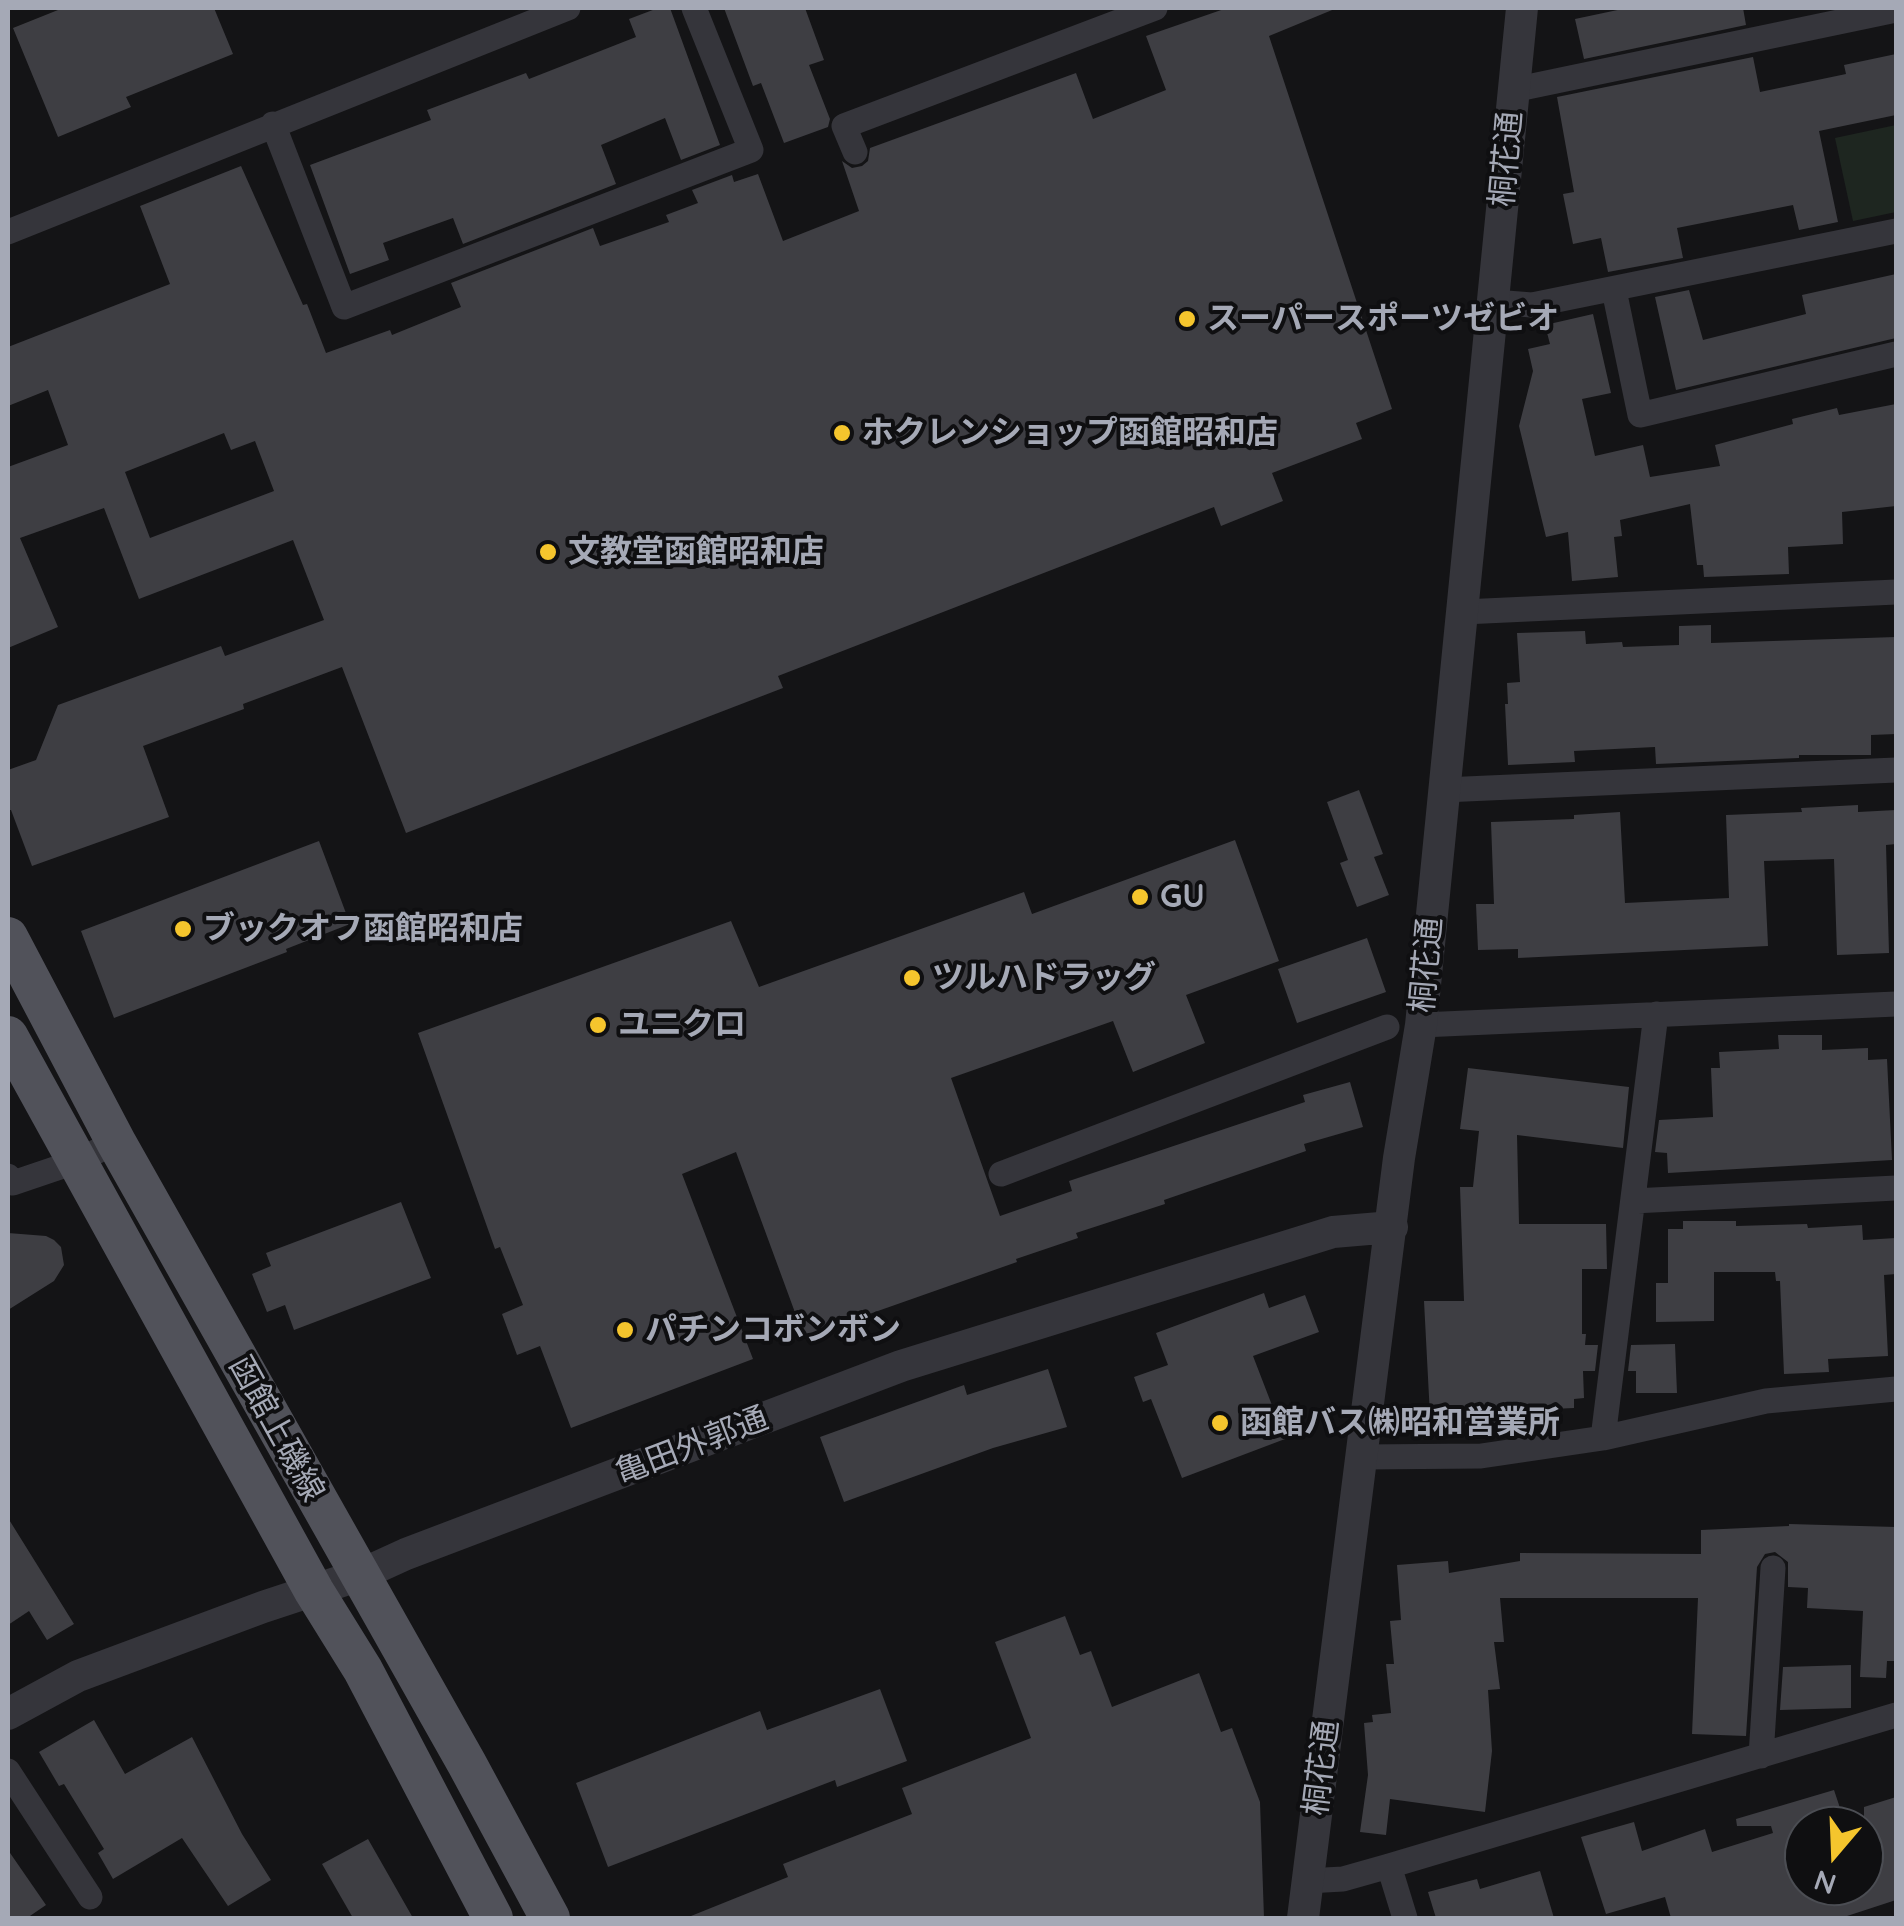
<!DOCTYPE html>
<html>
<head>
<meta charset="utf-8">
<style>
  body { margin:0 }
  #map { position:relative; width:1904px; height:1926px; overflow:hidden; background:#141416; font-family:Quicksand,sans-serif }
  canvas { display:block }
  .frame { position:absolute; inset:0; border:10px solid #a5a9b6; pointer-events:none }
  .north { position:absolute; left:1784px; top:1806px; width:100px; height:100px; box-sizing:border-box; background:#0f0f11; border:2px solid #4b4d53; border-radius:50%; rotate:199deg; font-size:28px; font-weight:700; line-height:40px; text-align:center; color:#a5a9b6 }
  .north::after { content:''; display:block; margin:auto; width:35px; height:45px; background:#f5c52d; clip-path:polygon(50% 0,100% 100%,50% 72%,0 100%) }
</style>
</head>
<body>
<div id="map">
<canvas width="1904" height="1926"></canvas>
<div class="frame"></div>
<div class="north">N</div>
</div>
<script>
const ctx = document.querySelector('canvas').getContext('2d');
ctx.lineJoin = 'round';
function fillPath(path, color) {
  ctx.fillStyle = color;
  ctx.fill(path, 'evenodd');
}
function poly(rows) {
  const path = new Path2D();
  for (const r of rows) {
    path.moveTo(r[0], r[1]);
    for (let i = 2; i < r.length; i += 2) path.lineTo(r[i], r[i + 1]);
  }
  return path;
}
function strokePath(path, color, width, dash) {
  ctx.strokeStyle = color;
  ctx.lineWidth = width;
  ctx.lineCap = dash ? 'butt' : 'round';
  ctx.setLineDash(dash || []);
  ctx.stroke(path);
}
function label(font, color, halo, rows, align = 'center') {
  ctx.font = font + ' Quicksand,"Noto Sans JP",sans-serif';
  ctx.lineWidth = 8;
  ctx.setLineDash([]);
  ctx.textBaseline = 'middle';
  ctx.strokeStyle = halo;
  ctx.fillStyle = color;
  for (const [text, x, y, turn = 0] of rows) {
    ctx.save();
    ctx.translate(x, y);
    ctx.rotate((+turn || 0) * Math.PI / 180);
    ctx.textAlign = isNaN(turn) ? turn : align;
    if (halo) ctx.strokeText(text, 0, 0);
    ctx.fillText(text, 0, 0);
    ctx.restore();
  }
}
const green = poly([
  [1896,125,1896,212,1853,221,1835,138]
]);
const building = poly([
  [63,8,214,8,233,54,126,97,131,107,58,137,13,28],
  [658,8,670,8,720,145,681,160,665,118,601,145,616,184,463,244,453,218,383,243,389,260,350,274,310,165,431,120,427,110,526,73,529,79,636,37,629,19],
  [724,8,805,8,824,60,809,65,830,119,828,127,784,143,761,83,753,86],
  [1227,8,1337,8,1269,36,1392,409,1356,423,1362,439,1272,473,1283,501,1221,526,1214,507,778,676,783,688,406,833,342,667,243,704,244,709,143,746,169,817,32,866,11,810,8,810,8,770,36,760,58,705,221,646,225,656,324,620,293,540,139,599,104,508,20,538,58,627,8,648,8,467,68,445,48,390,8,406,8,347,170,284,140,206,241,166,303,305,307,304,326,353,390,330,392,335,461,307,451,283,593,228,600,246,669,222,666,215,698,203,692,190,732,175,734,182,758,174,783,241,859,211,842,161,852,168,862,166,868,161,870,148,1076,73,1093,119,1166,90,1146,36],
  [224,433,231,450,255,441,274,491,150,538,125,472],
  [1627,8,1743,8,1746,25,1584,59,1575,19],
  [1896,54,1896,115,1819,131,1838,222,1799,230,1793,205,1677,228,1683,258,1608,272,1601,238,1573,244,1563,194,1574,192,1557,97,1753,57,1760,92,1846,74,1844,65],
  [1896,274,1896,338,1676,390,1655,297,1689,290,1703,340,1806,314,1802,295],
  [1593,314,1611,393,1582,399,1595,456,1643,445,1650,477,1720,466,1715,445,1793,424,1792,419,1837,408,1839,415,1896,404,1896,506,1842,512,1843,544,1788,547,1789,574,1704,577,1703,565,1697,565,1690,504,1620,520,1622,536,1614,537,1618,577,1572,581,1568,532,1546,537,1519,426,1533,371,1528,349,1550,344,1545,325],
  [1711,625,1711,643,1896,637,1896,734,1871,735,1871,755,1799,755,1799,758,1656,764,1655,747,1574,751,1575,762,1508,765,1505,704,1508,704,1507,683,1520,682,1517,633,1585,631,1586,644,1622,642,1623,647,1679,645,1679,626],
  [1359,790,1383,854,1374,857,1389,895,1357,907,1340,863,1348,860,1327,802],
  [1858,805,1858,812,1896,810,1896,844,1886,845,1889,953,1837,955,1834,859,1764,861,1768,946,1518,958,1518,949,1478,950,1476,904,1494,904,1491,822,1574,819,1574,815,1620,812,1625,903,1729,898,1726,815,1802,812,1801,808],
  [1235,840,1279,961,1186,995,1205,1043,1133,1072,1113,1021,951,1078,1000,1216,1072,1191,1069,1181,1305,1102,1303,1095,1350,1082,1363,1127,1304,1144,1306,1151,1164,1200,1165,1204,1076,1233,1078,1238,1016,1259,1017,1262,804,1337,736,1152,682,1174,753,1359,571,1428,540,1346,517,1355,502,1314,523,1305,500,1247,495,1249,418,1033,731,921,759,987,1024,892,1032,914],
  [319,841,350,924,286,949,287,952,114,1018,81,931],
  [1367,938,1386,992,1297,1023,1278,969],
  [1778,1035,1822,1035,1822,1050,1868,1048,1868,1060,1887,1059,1892,1160,1668,1173,1667,1153,1655,1152,1659,1120,1713,1117,1711,1068,1720,1068,1719,1052,1779,1049],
  [1468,1068,1629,1087,1623,1148,1517,1135,1519,1224,1606,1224,1607,1269,1582,1269,1582,1334,1586,1334,1585,1345,1598,1345,1595,1371,1583,1371,1584,1398,1574,1399,1574,1408,1529,1410,1530,1424,1444,1427,1444,1416,1430,1416,1424,1301,1464,1301,1460,1187,1473,1187,1479,1131,1460,1129],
  [401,1202,431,1278,294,1330,285,1305,267,1312,252,1274,271,1266,266,1253],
  [1683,1221,1736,1221,1736,1226,1807,1224,1808,1228,1862,1225,1863,1240,1896,1238,1896,1274,1884,1275,1888,1356,1828,1359,1829,1372,1784,1374,1780,1281,1776,1281,1775,1272,1714,1272,1714,1321,1656,1322,1656,1283,1668,1283,1668,1229,1683,1229],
  [8,1233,46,1236,54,1240,61,1247,64,1265,54,1281,8,1310],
  [1264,1293,1269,1308,1305,1295,1319,1332,1253,1356,1285,1439,1182,1478,1151,1399,1143,1402,1134,1377,1168,1365,1156,1333],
  [1675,1344,1677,1393,1636,1393,1636,1371,1628,1371,1631,1345],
  [1048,1369,1067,1427,993,1448,844,1502,820,1437,964,1385,967,1395],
  [8,1518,74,1624,47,1640,29,1611,8,1625],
  [1789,1524,1896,1527,1896,1661,1887,1661,1886,1678,1860,1677,1863,1611,1807,1608,1808,1588,1788,1587,1788,1562,1775,1552,1765,1554,1757,1567,1746,1736,1692,1734,1698,1598,1500,1598,1504,1642,1494,1642,1500,1689,1488,1690,1492,1751,1485,1812,1390,1799,1386,1835,1360,1832,1368,1775,1364,1723,1373,1722,1372,1715,1391,1713,1386,1664,1394,1664,1390,1621,1401,1620,1397,1565,1448,1561,1449,1573,1520,1561,1520,1553,1701,1554,1701,1530,1789,1526],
  [1065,1616,1080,1655,1091,1651,1112,1707,1199,1673,1221,1732,1232,1728,1260,1802,1264,1918,686,1918,788,1877,783,1864,912,1814,902,1788,1031,1738,995,1642],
  [1851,1665,1851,1708,1780,1710,1783,1667],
  [880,1689,907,1761,837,1787,835,1780,608,1867,576,1783,760,1711,767,1730],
  [94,1720,125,1774,192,1737,242,1834,271,1880,228,1906,182,1838,113,1879,98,1853,104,1849,64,1784,59,1786,39,1752],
  [1834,1790,1846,1826,1804,1826,1804,1886,1864,1886,1864,1807,1896,1797,1896,1900,1841,1918,1671,1918,1665,1897,1606,1914,1581,1837,1634,1822,1642,1851,1705,1829,1712,1852,1773,1833,1771,1826,1737,1826,1736,1819],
  [368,1839,413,1918,353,1918,322,1864],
  [8,1850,46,1905,27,1918,8,1918],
  [1540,1871,1554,1918,1436,1918,1428,1892,1477,1879,1480,1889]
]);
const minor = poly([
  [1513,90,1896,10],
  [273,124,344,307,751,150,694,8],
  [855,152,844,126,1155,8],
  [8,232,568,8],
  [1614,290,1640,415,1896,354],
  [1494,302,1532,305,1896,231],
  [1463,612,1896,592],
  [1443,790,1896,770],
  [1421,1025,1896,1004],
  [1001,1174,1387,1027],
  [8,1176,13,1183,75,1162,116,1142],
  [1633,1201,1896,1188],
  [1603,1438,1656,1014],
  [1363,1457,1481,1456,1603,1438,1766,1401,1896,1389],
  [1761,1756,1773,1568],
  [8,1771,90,1897],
  [1389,1866,1405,1918],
  [1307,1881,1343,1879,1389,1866,1896,1715]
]);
const tertiary = poly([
  [8,1714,78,1676,263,1607,360,1575,406,1554,901,1366,1333,1232,1392,1227],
  [1303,1918,1399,1158,1421,1025,1522,8]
]);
const primary = poly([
  [8,937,116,1142,467,1764,550,1918],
  [8,1036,314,1591,363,1670,493,1918]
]);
const markers = [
  [1187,319,10,"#f5c52d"],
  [842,433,10,"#f5c52d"],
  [548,552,10,"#f5c52d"],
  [1140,897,10,"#f5c52d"],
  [183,929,10,"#f5c52d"],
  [912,978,10,"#f5c52d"],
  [598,1025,10,"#f5c52d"],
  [625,1330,10,"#f5c52d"],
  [1220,1423,10,"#f5c52d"]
];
const streetNames = [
  ["桐花通",1507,159,-85],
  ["桐花通",1427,965,-85],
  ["函館上磯線",276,1429,61],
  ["亀田外郭通",692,1446,-21],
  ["桐花通",1322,1768,-83]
];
const poiNames = [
  ["スーパースポーツゼビオ",1207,319],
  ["ホクレンショップ函館昭和店",862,433],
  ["文教堂函館昭和店",568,552],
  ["GU",1160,897],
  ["ブックオフ函館昭和店",203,929],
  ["ツルハドラッグ",932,978],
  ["ユニクロ",618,1025],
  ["パチンコボンボン",645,1330],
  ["函館バス㈱昭和営業所",1240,1423]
];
fillPath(green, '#1e2620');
fillPath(building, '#3e3e43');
strokePath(minor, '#35353b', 25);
strokePath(tertiary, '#35353b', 32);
strokePath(primary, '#51525a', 40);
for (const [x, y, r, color] of markers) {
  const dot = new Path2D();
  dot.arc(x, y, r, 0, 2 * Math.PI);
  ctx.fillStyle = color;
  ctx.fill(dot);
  strokePath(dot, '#0f0f11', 4);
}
label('32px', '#a5a9b6', '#0f0f11', streetNames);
label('bold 32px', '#a5a9b6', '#0f0f11', poiNames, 'left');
</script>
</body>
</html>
